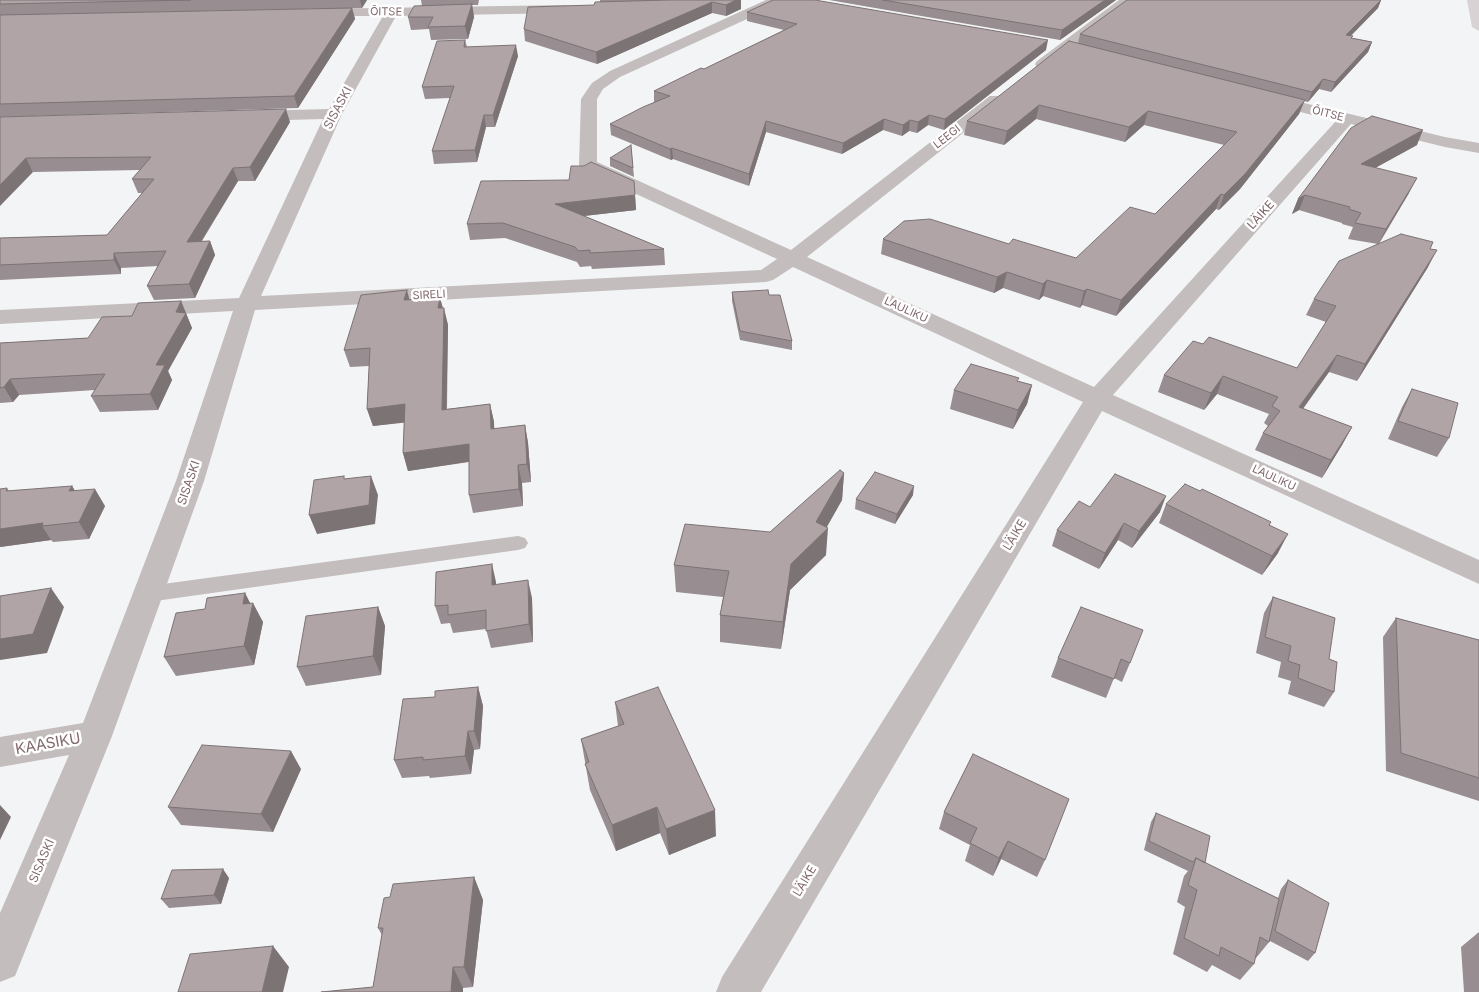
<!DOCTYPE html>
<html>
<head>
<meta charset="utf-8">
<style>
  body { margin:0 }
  canvas { display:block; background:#f3f4f5 }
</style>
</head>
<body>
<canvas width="1479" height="992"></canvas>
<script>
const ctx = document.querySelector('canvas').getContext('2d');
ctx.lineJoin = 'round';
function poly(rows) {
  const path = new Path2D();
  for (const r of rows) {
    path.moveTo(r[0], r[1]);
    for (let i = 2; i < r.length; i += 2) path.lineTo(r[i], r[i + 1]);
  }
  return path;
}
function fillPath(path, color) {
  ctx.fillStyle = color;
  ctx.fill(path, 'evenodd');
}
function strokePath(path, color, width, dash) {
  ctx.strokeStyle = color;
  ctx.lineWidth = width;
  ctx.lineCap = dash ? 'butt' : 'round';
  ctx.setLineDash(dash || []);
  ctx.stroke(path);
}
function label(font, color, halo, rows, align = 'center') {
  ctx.font = font + ' Inter,sans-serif';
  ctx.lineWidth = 5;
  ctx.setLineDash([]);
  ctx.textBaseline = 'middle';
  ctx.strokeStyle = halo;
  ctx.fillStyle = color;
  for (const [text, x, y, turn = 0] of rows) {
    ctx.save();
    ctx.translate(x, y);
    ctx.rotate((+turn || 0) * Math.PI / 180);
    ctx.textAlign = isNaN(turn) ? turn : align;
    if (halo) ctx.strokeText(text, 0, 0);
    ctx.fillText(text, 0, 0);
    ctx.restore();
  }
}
const service = poly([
  [518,536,525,538,528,543,525,548,518,550,148,602,141,600,138,594,141,588,148,586,518,536]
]);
const minor = poly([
  [766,0,784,0,782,3,620,77,603,89,597,99,597,162,791,250,990,96,1002,96,1004,99,1002,102,807,257,1094,387,1336,121,1261,102,1259,99,1261,96,1267,94,1445,137,1479,143,1479,153,1445,147,1351,124,1113,395,1479,560,1479,584,1102,411,761,992,716,992,722,977,1083,402,793,267,773,280,766,282,255,310,204,481,112,736,15,976,0,982,0,913,69,755,0,767,0,737,83,723,176,481,233,311,0,324,0,310,239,298,323,119,251,121,245,119,243,116,245,113,251,111,329,109,383,16,311,16,309,13,316,9,566,5,573,9,566,13,396,16,342,114,261,296,761,270,777,259,582,169,579,165,581,99,592,83,610,71,766,0],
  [1119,0,1134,0,1047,67,1037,67,1035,64,1037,61,1119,0]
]);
const secondary = poly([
  [1467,0,1479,0,1479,31,1472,27,1467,0]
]);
const wall = poly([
  [0,0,367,0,362,8,7,15,352,8,355,19,298,108,0,117],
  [421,0,479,0,478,5,472,5,474,17,468,39,431,40,429,29,411,30,408,17,422,6],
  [600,0,741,0,741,9,726,16,712,13,597,64,525,41,524,29,594,5,600,2],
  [829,0,1116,0,1060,40],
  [1127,0,1381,0,1378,8,1351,36,1352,38,1372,42,1368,52,1331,92,1319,89,1308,102,1304,101,1299,114,1240,189,1219,210,1216,209,1116,316,1082,305,1080,308,1043,296,1039,300,1003,288,994,293,881,254,883,239,1009,244,1076,258,1155,214,1224,145,1144,125,1125,142,1036,119,1004,145,964,135,967,121,1078,43,1080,34],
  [747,12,1046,50,944,130,928,125,917,133,909,131,902,136,883,130,842,154,766,132,749,186,673,159,671,160,611,135,610,124,655,102,654,102,654,91,704,69,784,30,747,21],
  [465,40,467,47,518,56,495,127,486,127,477,162,434,164,432,151,450,98,425,99,422,87],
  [0,117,290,122,255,181,238,181,202,241,210,241,215,255,195,298,154,300,147,286,158,266,121,268,121,274,0,280,0,238,107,235,142,193,138,193,132,179,140,170,33,172],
  [1351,128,1417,145,1375,168,1409,193,1379,244,1430,249,1428,267,1357,381,1329,372,1303,409,1352,427,1342,445,1322,478,1255,450,1263,433,1268,426,1264,423,1269,414,1217,394,1204,410,1158,392,1164,375,1203,344,1297,368,1326,322,1306,315,1314,299,1378,244,1348,239,1353,227,1342,224,1342,223,1299,210,1292,214,1298,199],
  [631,145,634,177,610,166,610,158],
  [569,180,634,181,636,210,584,216,664,249,665,265,592,269,591,266,580,267,577,262,505,238,470,240,467,224],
  [732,292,769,295,792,341,792,350,740,340,732,301],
  [440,298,448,325,447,409,490,404,494,422,494,429,525,425,528,443,531,482,522,483,523,506,473,513,469,495,469,462,408,471,403,453,404,422,373,426,367,409,369,366,350,367,344,350,409,300],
  [181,301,192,328,168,371,172,380,158,410,100,412,91,396,95,390,19,395,13,402,0,403,0,343,88,338,132,316],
  [1018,381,1032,385,1027,404,1013,429,950,409,954,390],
  [1412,389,1449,438,1437,457,1388,439,1402,407],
  [844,473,842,500,826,528,826,555,790,590,781,649,720,642,720,615,723,597,676,592,674,565,770,532],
  [72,486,75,491,105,506,89,539,53,542,51,540,0,547,7,488,9,491],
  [1200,491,1270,525,1278,553,1262,575,1159,523,1166,504],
  [913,495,895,524,855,509,856,499],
  [1090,507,1160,512,1132,548,1118,540,1099,569,1052,546,1057,530],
  [496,582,496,584,532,598,533,642,491,648,486,629,453,633,450,623,441,624,435,606],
  [245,593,250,603,263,622,254,665,176,676,164,657,205,609],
  [1273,597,1329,659,1334,692,1324,707,1288,694,1291,681,1278,677,1281,662,1256,653,1264,613],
  [378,607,385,626,381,675,306,686,297,667],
  [1081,607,1130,663,1122,682,1114,678,1106,698,1051,677,1058,658],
  [1396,618,1479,640,1479,801,1386,771,1383,637],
  [478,687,483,706,480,749,474,750,471,774,430,778,429,776,402,778,394,760,435,697],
  [615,702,716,836,669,855,660,833,616,851,590,790,581,739,618,726],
  [973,754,1045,860,1037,877,1001,859,993,876,965,861,970,845,939,829,944,812],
  [301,769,273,832,181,825,168,807],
  [1156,813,1205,863,1278,898,1281,889,1288,880,1315,953,1308,961,1270,941,1256,958,1255,958,1254,964,1240,980,1212,965,1207,972,1173,954,1185,907,1177,902,1184,876,1188,871,1144,850,1151,822],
  [474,877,483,900,473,987,463,988,463,992,321,992,373,987,382,935,378,928],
  [229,878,221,904,169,908,161,899],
  [1479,932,1479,992,1464,992,1461,947]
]);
const shadedWall = poly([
  [360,0,367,0,362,8],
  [736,0,741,0,741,9,726,16,726,5],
  [1105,0,1116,0,1060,40,1062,30],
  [1381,0,1378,8,1342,44,1346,35],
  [712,2,712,13,597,64,596,52],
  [472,4,474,17,468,39,465,26],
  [352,8,355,19,298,108,294,96],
  [1048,40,1046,50,944,130,945,119],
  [1372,42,1368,52,1331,92,1335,82],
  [516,45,518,56,495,127,493,115],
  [1323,79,1319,89,1308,102,1312,92],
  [1305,100,1299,114,1240,189,1219,210,1224,195],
  [1039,105,1036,119,1004,145,1007,131],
  [286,109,290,122,255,181,250,167],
  [1148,111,1144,125,1125,142,1129,127],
  [484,115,486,127,477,162,475,150],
  [929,115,928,125,917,133,918,122],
  [884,119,883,130,842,154,843,143],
  [910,120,909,131,902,136,903,125],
  [766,121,766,132,749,186,749,174],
  [1423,130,1417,145,1355,179,1361,164],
  [672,148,673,159,671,160,670,149],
  [26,158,33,172,0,206,0,185],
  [233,168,238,181,192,256,187,242],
  [1417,178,1409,193,1378,244,1386,229],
  [1221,194,1216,209,1116,316,1121,300],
  [635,195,636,210,557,219,555,204],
  [1305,195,1299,210,1292,214,1298,199],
  [210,241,215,255,195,298,189,284],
  [1437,250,1428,267,1357,381,1365,364],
  [114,253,121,268,121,274,114,260],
  [1007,272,1003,288,994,293,997,277],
  [1047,280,1043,296,1039,300,1043,284],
  [1087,289,1082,305,1080,308,1084,291],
  [407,290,411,306,404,300],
  [440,298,444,313,444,308,448,325,446,427,442,410,438,308],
  [181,301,192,328,168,371,172,380,158,410,150,394,156,365,176,312],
  [1337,355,1329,372,1291,425,1299,407],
  [1223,376,1217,394,1204,410,1211,393],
  [10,379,19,395,13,402,4,387],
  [1032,385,1027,404,1013,429,1018,410],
  [405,404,410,422,373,426,367,409],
  [490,404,494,422,495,447,491,429],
  [525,425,528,443,531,482,527,464],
  [1352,427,1342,445,1322,478,1331,460],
  [469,444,473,461,408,471,403,453],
  [518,465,522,483,523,506,519,489],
  [844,473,842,500,824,532,828,528,826,555,790,590,781,649,783,622,791,564],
  [371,476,378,495,375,524,317,534,309,515],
  [72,486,82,503,69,491],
  [914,486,913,495,895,524,897,514],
  [95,489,105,506,89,539,79,522],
  [1166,496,1160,512,1132,548,1139,531],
  [43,523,42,526,51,540,0,547,0,529],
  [1124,523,1118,540,1099,569,1105,553],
  [1288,534,1278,553,1262,575,1272,556],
  [492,564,496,582,496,602,492,585],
  [528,580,532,598,533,642,529,624],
  [51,588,64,607,47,653,0,660,0,639],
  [245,593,252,607,253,603,263,622,254,665,244,646,243,604],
  [378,607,385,626,381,675,373,656],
  [478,687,483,706,480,749,474,731],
  [468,731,474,750,471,774,465,756],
  [291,751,301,769,273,832,261,814],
  [0,805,11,817,0,840],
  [657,807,660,833,616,851,612,825],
  [715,810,716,836,669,855,666,829],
  [1008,841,1001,859,993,876,999,858],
  [223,869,229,878,221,904,214,895],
  [474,877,483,900,473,987,464,967],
  [273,946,289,967,283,992,262,992],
  [453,967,463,988,463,992,451,992]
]);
const building = poly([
  [0,0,191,0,0,4,0,0],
  [668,0,736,0,726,5,712,2,596,52,524,29,528,7,594,5,595,2,668,0],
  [773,0,815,0,1048,40,945,119,929,115,918,122,910,120,903,125,884,119,843,143,766,121,749,174,672,148,670,149,610,124,643,107,670,96,654,91,701,68,704,69,797,24,747,12,773,0],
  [883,0,1105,0,1062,30,883,0],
  [1127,0,1381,0,1346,35,1353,36,1351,38,1372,42,1335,82,1323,79,1312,92,1080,34,1127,0],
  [472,4,465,26,428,27,433,17,408,17,414,6,472,4],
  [352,8,294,96,0,104,0,15,352,8],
  [465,40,464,47,516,45,493,115,484,115,475,150,432,151,454,86,422,87,437,41,465,40],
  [1069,41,1305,100,1245,174,1224,195,1221,194,1121,300,1087,289,1084,291,1047,280,1043,284,1007,272,997,277,883,239,904,221,930,219,1009,244,1013,239,1076,258,1130,207,1155,214,1237,132,1148,111,1129,127,1039,105,1007,131,967,121,1069,41],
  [286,109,250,167,233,168,187,242,210,241,189,284,147,286,166,251,114,253,114,260,0,265,0,238,107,235,154,179,132,179,151,157,26,158,0,185,0,117,286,109],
  [1372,116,1423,130,1361,164,1417,178,1386,229,1355,223,1361,213,1349,209,1350,207,1305,195,1298,199,1351,128,1372,116],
  [631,145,633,168,610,158,631,145],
  [591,162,634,181,635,195,555,204,664,249,590,253,590,250,578,251,575,247,503,223,467,224,481,181,569,180,571,166,584,166,591,162],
  [1401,234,1433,242,1430,249,1437,250,1365,364,1337,355,1299,407,1352,427,1331,460,1263,433,1280,411,1272,406,1278,397,1223,376,1211,393,1164,375,1193,341,1203,344,1209,337,1297,368,1336,306,1314,299,1339,261,1401,234],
  [407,290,404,300,440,298,438,308,444,308,442,410,490,404,491,429,525,425,527,464,518,465,519,489,469,495,469,444,403,453,405,404,367,409,370,348,344,350,361,295,407,290],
  [768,290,769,295,780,295,792,341,740,331,732,292,768,290],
  [181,301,176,312,186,313,156,365,165,365,150,394,91,396,105,374,10,379,4,387,0,388,0,343,88,338,102,317,132,316,138,303,181,301],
  [971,364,1019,378,1017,381,1032,385,1018,410,954,390,971,364],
  [1412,389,1458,403,1449,438,1398,421,1412,389],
  [840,470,844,473,816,522,828,528,791,564,783,622,720,615,729,571,674,565,685,524,770,532,840,470],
  [875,472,914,486,897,514,856,499,875,472],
  [1115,474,1166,496,1139,531,1124,523,1105,553,1057,530,1079,501,1090,507,1115,474],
  [344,476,344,479,371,476,369,505,309,515,314,480,344,476],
  [1185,484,1200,491,1202,489,1271,522,1269,525,1288,534,1272,556,1166,504,1185,484],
  [72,486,69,491,95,489,79,522,42,526,43,523,0,529,0,489,7,488,6,491,72,486],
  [492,564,492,585,528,580,529,624,486,631,486,610,448,615,448,605,435,606,436,572,492,564],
  [51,588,33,634,0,639,0,596,51,588],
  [245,593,243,604,253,603,244,646,164,657,176,613,205,609,207,598,245,593],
  [1273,597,1335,618,1329,659,1337,662,1334,692,1298,678,1300,665,1288,661,1291,646,1265,637,1273,597],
  [378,607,373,656,297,667,306,616,378,607],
  [1081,607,1143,630,1130,663,1121,659,1114,679,1058,658,1081,607],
  [1396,618,1479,640,1479,778,1401,753,1396,618],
  [478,687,474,731,468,731,465,756,423,760,423,757,394,760,403,699,435,697,435,691,478,687],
  [658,687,715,810,666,829,657,807,612,825,585,764,589,762,581,739,624,724,615,702,658,687],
  [202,745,291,751,261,814,168,807,202,745],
  [973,754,1069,799,1045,860,1008,841,999,858,970,843,977,828,944,812,973,754],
  [1156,813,1210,836,1205,863,1196,858,1193,862,1149,841,1156,813],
  [1196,858,1279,899,1269,942,1260,937,1254,964,1221,947,1219,956,1184,938,1197,890,1188,885,1196,858],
  [223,869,214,895,161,899,172,870,223,869],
  [474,877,464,967,453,967,451,992,321,992,373,987,383,928,378,928,384,898,390,897,393,884,474,877],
  [1288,880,1329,903,1315,953,1275,931,1288,880],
  [273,946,262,992,178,992,190,954,273,946]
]);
const farStreetnames = [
  ["ÕITSE",386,12,1],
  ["ÕITSE",1328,114,14],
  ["LEEGI",947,137,-38],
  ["SIRELI",429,295,-3],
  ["LAULIKU",906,310,25],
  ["LAULIKU",1274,478,25]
];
const streetNames = [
  ["SISASKI",338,108,-62],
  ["LÄIKE",1261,215,-48],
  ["SISASKI",189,483,-71],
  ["LÄIKE",1015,535,-59],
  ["SISASKI",42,861,-67],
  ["LÄIKE",805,881,-59]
];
const nearStreetnames = [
  ["KAASIKU",48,744,-10]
];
fillPath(service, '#c4bdbe');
fillPath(minor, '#c4bdbe');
fillPath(secondary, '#d9d2d4');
fillPath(wall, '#988d90');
fillPath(shadedWall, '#7c7375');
fillPath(building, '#b1a4a7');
strokePath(building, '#7c7375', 1);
label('11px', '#80686d', '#fff', farStreetnames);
label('12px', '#80686d', '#fff', streetNames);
label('15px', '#80686d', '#fff', nearStreetnames);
</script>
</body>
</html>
